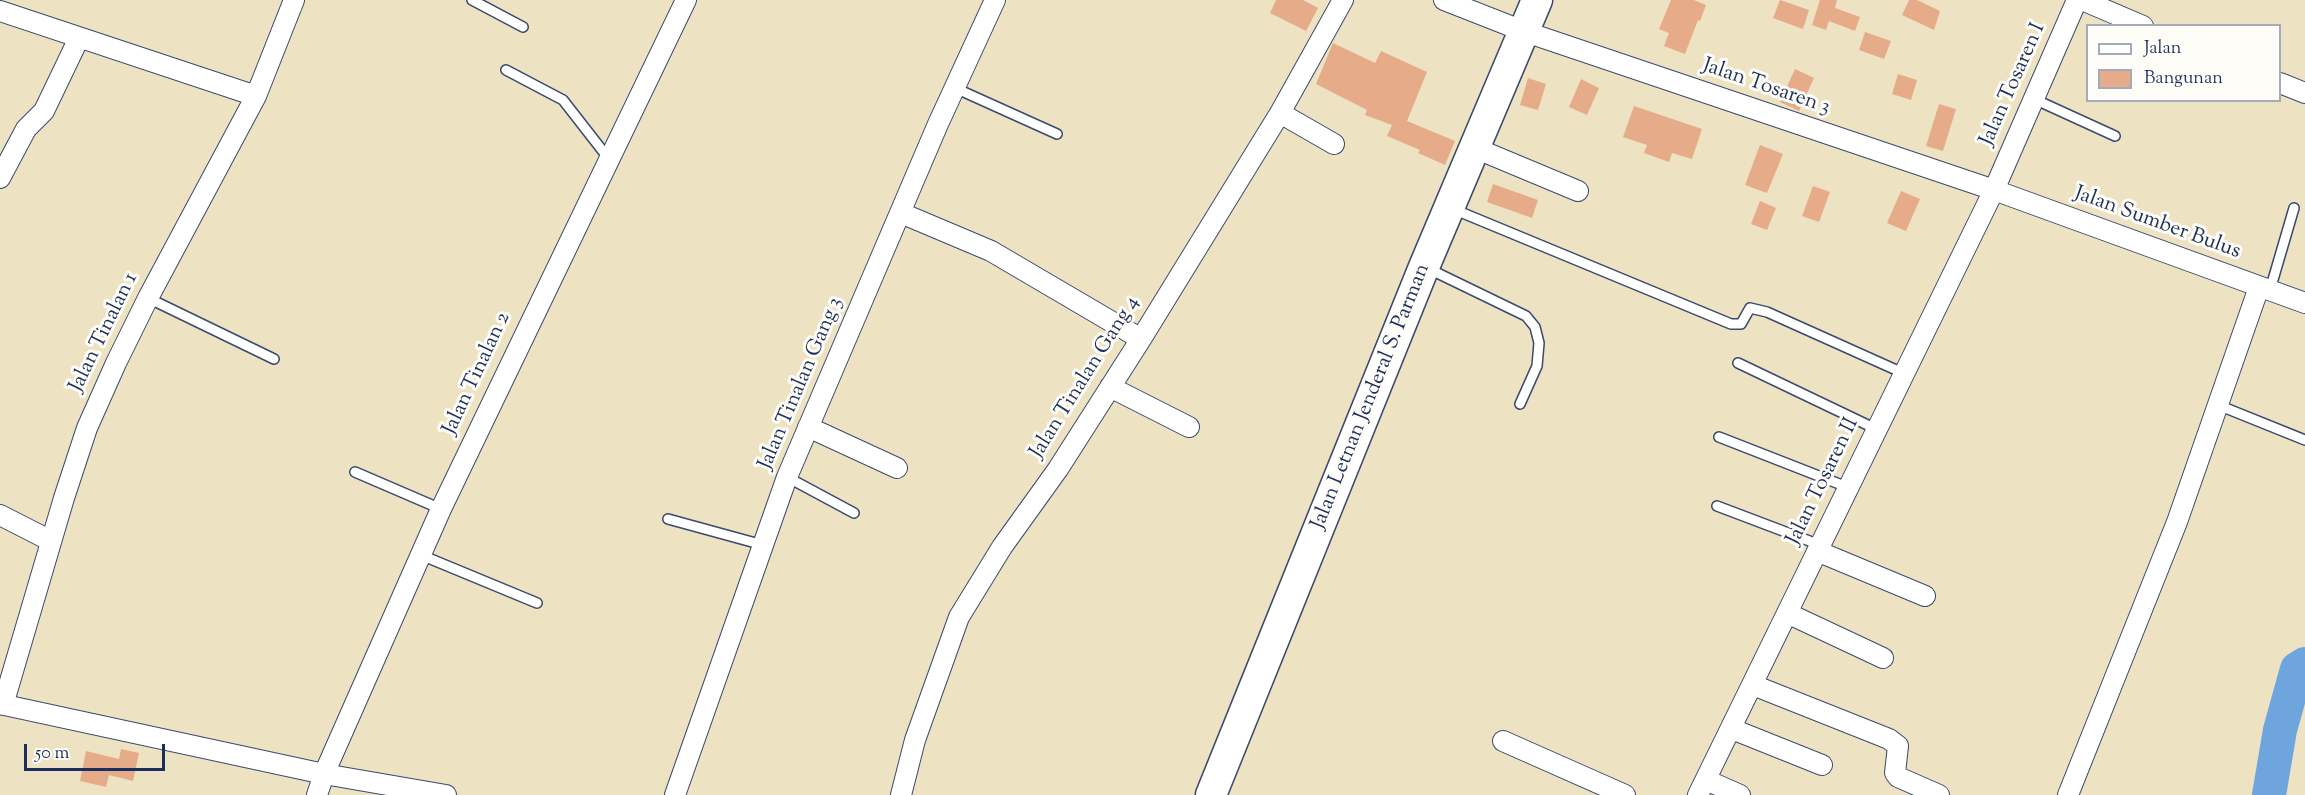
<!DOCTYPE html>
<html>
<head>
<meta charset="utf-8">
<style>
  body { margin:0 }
  #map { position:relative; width:2305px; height:795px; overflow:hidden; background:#ede2c2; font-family:"Sorts Mill Goudy",serif }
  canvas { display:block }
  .legend { position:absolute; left:2086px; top:24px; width:195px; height:78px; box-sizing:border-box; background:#fdfcf7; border:2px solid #a3aaba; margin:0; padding:8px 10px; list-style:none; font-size:18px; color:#1b2f5e }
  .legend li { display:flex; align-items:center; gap:12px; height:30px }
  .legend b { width:30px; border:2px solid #a3aaba }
  .scale { position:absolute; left:24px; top:744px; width:141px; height:27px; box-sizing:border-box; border:3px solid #1b2f5e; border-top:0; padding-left:8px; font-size:18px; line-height:21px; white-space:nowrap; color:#1b2f5e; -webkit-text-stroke:4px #fdfcf7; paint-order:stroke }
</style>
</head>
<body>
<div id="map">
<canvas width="2305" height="795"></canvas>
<ul class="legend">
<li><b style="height:8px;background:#fff"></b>Jalan</li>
<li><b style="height:16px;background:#e6ac89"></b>Bangunan</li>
</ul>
<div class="scale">50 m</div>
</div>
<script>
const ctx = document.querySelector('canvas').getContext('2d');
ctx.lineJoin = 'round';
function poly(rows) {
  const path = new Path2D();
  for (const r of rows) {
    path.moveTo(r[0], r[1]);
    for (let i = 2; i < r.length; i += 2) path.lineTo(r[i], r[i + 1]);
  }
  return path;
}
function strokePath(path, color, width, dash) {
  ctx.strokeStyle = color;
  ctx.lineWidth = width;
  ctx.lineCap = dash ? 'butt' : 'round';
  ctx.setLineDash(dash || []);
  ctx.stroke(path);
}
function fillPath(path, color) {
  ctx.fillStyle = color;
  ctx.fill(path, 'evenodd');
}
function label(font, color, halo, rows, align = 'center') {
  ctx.font = font + ' "Sorts Mill Goudy",serif';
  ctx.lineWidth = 6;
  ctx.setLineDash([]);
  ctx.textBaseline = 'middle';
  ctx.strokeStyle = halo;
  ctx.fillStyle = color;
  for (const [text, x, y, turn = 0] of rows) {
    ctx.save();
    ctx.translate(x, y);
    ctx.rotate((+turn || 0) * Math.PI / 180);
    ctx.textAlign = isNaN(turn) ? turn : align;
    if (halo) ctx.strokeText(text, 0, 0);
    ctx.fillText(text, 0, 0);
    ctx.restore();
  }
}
const river = poly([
  [2269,795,2280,730,2297,669,2305,664]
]);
const building = poly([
  [1276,0,1303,0,1318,8,1306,31,1270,13],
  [1671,0,1694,0,1706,5,1700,21,1698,20,1685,54,1664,46,1669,33,1659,29],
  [1780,0,1809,10,1803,29,1773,18],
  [1820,0,1837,0,1835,8,1860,17,1855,31,1829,21,1826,30,1812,25],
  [1909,0,1917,0,1940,11,1934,30,1902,15],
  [1865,32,1891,41,1884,59,1859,50],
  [1333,43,1375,63,1381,51,1427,72,1407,121,1455,141,1445,165,1418,153,1420,150,1387,136,1392,125,1365,115,1367,110,1316,84],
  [1795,69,1814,78,1799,111,1780,102],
  [1898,74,1917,80,1911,100,1892,94],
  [1528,78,1546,84,1538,110,1520,105],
  [1581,79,1599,88,1587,115,1569,107],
  [1939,104,1956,109,1943,151,1926,146],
  [1634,106,1702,129,1692,159,1672,153,1669,162,1644,153,1647,145,1623,137],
  [1760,145,1783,154,1767,193,1745,185],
  [1493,184,1538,200,1532,218,1487,202],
  [1813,186,1830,192,1819,222,1802,216],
  [1901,191,1920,199,1906,231,1887,223],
  [1760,201,1776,208,1767,230,1751,224],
  [121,749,139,753,133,781,109,775,106,787,80,781,86,751,119,759]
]);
const service = poly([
  [472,0,523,27],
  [506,70,563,100,609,159],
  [955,88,1057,134],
  [2034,99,2115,136],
  [1453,209,1731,324,1741,324,1750,308,1767,312,1903,373],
  [1429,269,1526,316,1535,327,1539,343,1537,366,1520,404],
  [2270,290,2294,208],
  [148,298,274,359],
  [1738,363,1876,429],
  [2218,405,2305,440],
  [1719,437,1847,487],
  [355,472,441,509],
  [787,477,854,513],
  [1717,506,1820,545],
  [668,519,763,545],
  [421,555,537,603]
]);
const minor = poly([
  [1444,0,1523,31,1994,190,2305,303],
  [2082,0,2143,26],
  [0,11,256,96],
  [2280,83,2305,93],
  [1280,113,1334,144],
  [1475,148,1578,191],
  [0,178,26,129,44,111,79,38],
  [901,213,991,251,1141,339],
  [1110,387,1189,427],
  [808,427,897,468],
  [0,515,51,541],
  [1817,551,1925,596],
  [1787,613,1883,658],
  [1753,685,1889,739,1898,746,1895,773,1898,777,1939,795],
  [0,704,324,774,446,795],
  [3,705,64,498,87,428,116,363,148,298,256,96,294,0],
  [1732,729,1822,765],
  [1503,741,1625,795],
  [1706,780,1740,795],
  [317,795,324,774,441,509,686,0],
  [675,795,787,477,938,124,995,0],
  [901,795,915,740,959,617,1002,547,1058,469,1141,339,1280,113,1343,0],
  [1698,795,1994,190,2077,0],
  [2068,795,2177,522,2259,287]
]);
const primary = poly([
  [1211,795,1424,267,1537,0]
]);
const streetNames = [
  ["Jalan Tosaren I",2014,85,-66],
  ["Jalan Tosaren 3",1766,88,19],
  ["Jalan Sumber Bulus",2157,224,20],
  ["Jalan Tinalan 1",105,333,-64],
  ["Jalan Tinalan 2",478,374,-65],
  ["Jalan Tinalan Gang 4",1086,378,-58],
  ["Jalan Tinalan Gang 3",802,384,-67],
  ["Jalan Letnan Jenderal S. Parman",1372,397,-68],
  ["Jalan Tosaren II",1824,482,-64]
];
strokePath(river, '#6da5dc', 34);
fillPath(building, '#e6ac89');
strokePath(service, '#3a4a6d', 12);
strokePath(minor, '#3a4a6d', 22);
strokePath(primary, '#3a4a6d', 33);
strokePath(service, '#fff', 9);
strokePath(minor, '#fff', 20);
strokePath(primary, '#fff', 30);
label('21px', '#1b2f5e', '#fdfcf7', streetNames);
</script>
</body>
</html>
